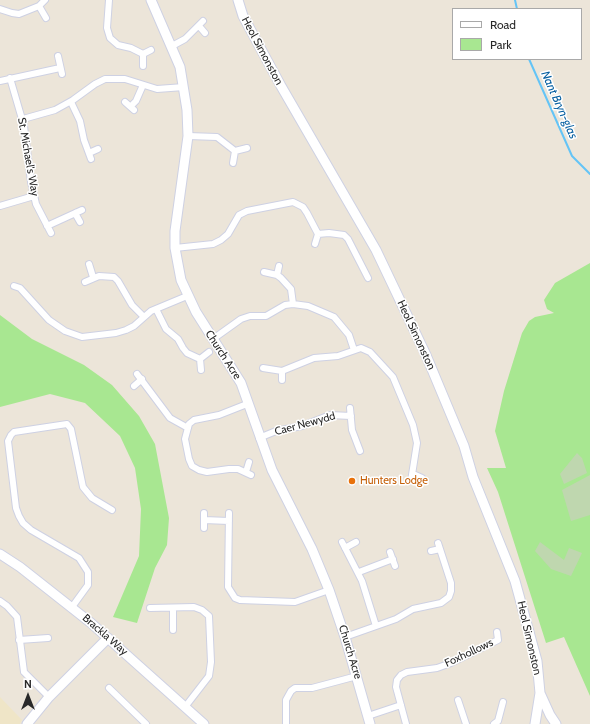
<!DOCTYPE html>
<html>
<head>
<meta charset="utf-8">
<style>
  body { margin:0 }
  #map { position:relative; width:590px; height:724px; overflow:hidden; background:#ece5d9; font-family:Cabin,sans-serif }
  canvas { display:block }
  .legend { position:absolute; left:452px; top:8px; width:130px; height:52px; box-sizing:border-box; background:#fff; border:1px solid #a9a9a9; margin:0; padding:5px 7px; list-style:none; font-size:12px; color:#292929 }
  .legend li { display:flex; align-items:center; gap:8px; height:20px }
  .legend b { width:20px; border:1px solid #a9a9a9 }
  .north { position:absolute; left:8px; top:676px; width:40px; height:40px; -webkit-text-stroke:3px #fff; paint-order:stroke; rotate:0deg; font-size:11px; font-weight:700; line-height:16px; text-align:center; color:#292929 }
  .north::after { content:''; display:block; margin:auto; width:14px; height:18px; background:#292929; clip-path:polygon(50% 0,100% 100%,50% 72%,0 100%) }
</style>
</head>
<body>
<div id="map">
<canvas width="590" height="724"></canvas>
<ul class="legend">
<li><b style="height:5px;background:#fff"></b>Road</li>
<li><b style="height:11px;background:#a8e791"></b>Park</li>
</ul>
<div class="north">N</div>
</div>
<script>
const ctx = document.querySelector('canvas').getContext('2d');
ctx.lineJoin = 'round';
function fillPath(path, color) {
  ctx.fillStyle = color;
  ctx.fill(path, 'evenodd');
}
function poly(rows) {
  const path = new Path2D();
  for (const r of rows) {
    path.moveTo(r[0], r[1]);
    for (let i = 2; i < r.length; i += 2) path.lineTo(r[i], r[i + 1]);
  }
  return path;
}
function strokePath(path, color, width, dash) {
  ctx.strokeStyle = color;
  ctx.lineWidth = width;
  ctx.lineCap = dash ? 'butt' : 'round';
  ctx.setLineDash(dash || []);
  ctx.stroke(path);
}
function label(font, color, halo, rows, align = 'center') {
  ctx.font = font + ' Cabin,sans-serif';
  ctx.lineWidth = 3;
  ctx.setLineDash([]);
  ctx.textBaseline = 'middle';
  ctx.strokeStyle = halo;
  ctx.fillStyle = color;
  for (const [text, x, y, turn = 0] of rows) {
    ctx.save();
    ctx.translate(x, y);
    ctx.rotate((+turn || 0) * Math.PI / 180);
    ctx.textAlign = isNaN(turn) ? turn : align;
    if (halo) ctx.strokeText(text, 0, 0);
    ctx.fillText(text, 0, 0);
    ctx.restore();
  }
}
const education = poly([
  [0,697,22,720,20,724,0,724]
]);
const green = poly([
  [590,263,590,696,564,637,546,643,498,492,487,468,506,468,495,431,504,391,522,333,529,321,535,317,554,313,547,309,544,300,555,283],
  [0,315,32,339,84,365,112,385,139,416,155,444,169,518,167,545,155,568,137,623,113,617,139,556,141,509,135,468,120,436,85,403,50,394,0,407]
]);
const cemetery = poly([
  [577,453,582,458,587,473,564,484,560,474],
  [590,475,590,515,571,521,562,490],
  [540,542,564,560,569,548,582,553,571,576,551,569,535,551]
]);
const stream = poly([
  [515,0,517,9],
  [529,59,572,156,590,174]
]);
const street = poly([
  [109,0,107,28,110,38,118,45,131,48,143,54,143,66],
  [39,6,46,18],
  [0,9,12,13,19,14,39,6,45,0],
  [199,26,205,33],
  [172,46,185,39,203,21],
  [143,54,151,50],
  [58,56,62,74],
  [10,78,24,126,31,182,36,204,51,233],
  [0,81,60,68],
  [71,102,80,121,84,140,91,159],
  [125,102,134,110],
  [131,106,136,101,143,85],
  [23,119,55,110,73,100,95,84,105,79,125,79,157,89,184,87],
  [188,136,217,137,235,151],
  [89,153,98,149],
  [233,163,235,151,247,148],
  [0,206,34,196],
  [75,213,80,222],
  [47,226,82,210],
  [318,234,329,233,344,235,348,239,368,278],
  [175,248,213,244,221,240,228,234,239,215,247,211,293,202,303,207,307,213,318,234,315,244],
  [89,264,93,277],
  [264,272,277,275,281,278,291,289,293,304],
  [277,275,279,266],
  [85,282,99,276,114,277,118,281,132,305,144,317],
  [14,286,20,288,49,320,65,331,82,337,116,333,126,330,134,326,151,311,187,296],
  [156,309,166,329,178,339,183,348,187,353,200,359],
  [213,339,241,319,250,316,266,316,285,305,293,304,308,306,334,317,349,335,354,350],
  [263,368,282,371,314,358,338,356,361,348,370,352,393,377,413,425,417,443,411,481],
  [201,370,200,359,209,352],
  [137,374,170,418,188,428],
  [282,380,282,371],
  [134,386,142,379],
  [247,404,219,415,194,420,189,424,185,439,189,459,192,466,199,470,207,472,229,469,238,469,251,475],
  [350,408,352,430,360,451],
  [259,438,276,431,302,426,330,415,351,416],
  [246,472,249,462],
  [413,474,422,478],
  [229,513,228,587,235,598,240,600,295,602,329,590],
  [204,520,229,521],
  [204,528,204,513],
  [342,542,362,581,376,626],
  [345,548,356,542],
  [431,551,440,549],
  [390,552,395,566],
  [359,572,393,559],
  [0,601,7,606,17,617,24,672,49,697],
  [72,607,88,585,88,572,79,558,31,530,23,523,19,516,16,508,8,441,11,435,14,432,67,424,71,429,83,487,92,498,112,510],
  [150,608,194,607,202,610,209,616,211,662,209,676,185,707],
  [173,608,173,630],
  [345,637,396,619,413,609,441,603,449,597,451,591,451,583,438,543],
  [19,640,48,638],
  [109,688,146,724],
  [458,700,466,724],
  [368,716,401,705],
  [286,724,286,700,291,691,295,688,312,688,357,676],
  [406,724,396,687,397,680,401,675,407,672,437,668,451,663,498,640,497,632],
  [494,724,498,721,503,702]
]);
const secondary = poly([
  [151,0,180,67,187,110,188,136,175,231,175,248,181,280,196,312,241,383,272,470,312,549,329,590,345,637,370,724],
  [238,0,243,16,281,86,376,250,426,355,464,446,473,477,515,581,537,661,540,693,535,724],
  [0,554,20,567,91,623,204,724],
  [540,693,550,715,556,724],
  [27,724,49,697,108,638]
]);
const markers = [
  [352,481,4,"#e8710a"]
];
const streetNames = [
  ["Heol Simonston",262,51,62],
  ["St. Michael's Way",28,157,80],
  ["Heol Simonston",416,335,65],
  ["Church Acre",223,355,57],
  ["Caer Newydd",305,424,-15],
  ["Brackla Way",105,635,41],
  ["Heol Simonston",529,638,77],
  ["Church Acre",350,652,73],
  ["Foxhollows",469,653,-25]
];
const foodNames = [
  ["Hunters Lodge",360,481]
];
const waterNames = [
  ["Nant Bryn-glas",559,105,66]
];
fillPath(education, '#efe5c7');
fillPath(green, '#a8e791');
fillPath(cemetery, '#bfd7af');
strokePath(stream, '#64c4f6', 2);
strokePath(street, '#ced1e3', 8);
strokePath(secondary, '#ced1e3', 11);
strokePath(street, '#fff', 6);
strokePath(secondary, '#fff', 9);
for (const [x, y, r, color] of markers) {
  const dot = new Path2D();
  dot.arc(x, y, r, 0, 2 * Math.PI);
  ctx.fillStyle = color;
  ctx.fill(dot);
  strokePath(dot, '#fff', 1.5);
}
label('11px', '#292929', '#fff', streetNames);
label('11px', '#c56008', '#fff', foodNames, 'left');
label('italic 12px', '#055ea0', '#fff', waterNames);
</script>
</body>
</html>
